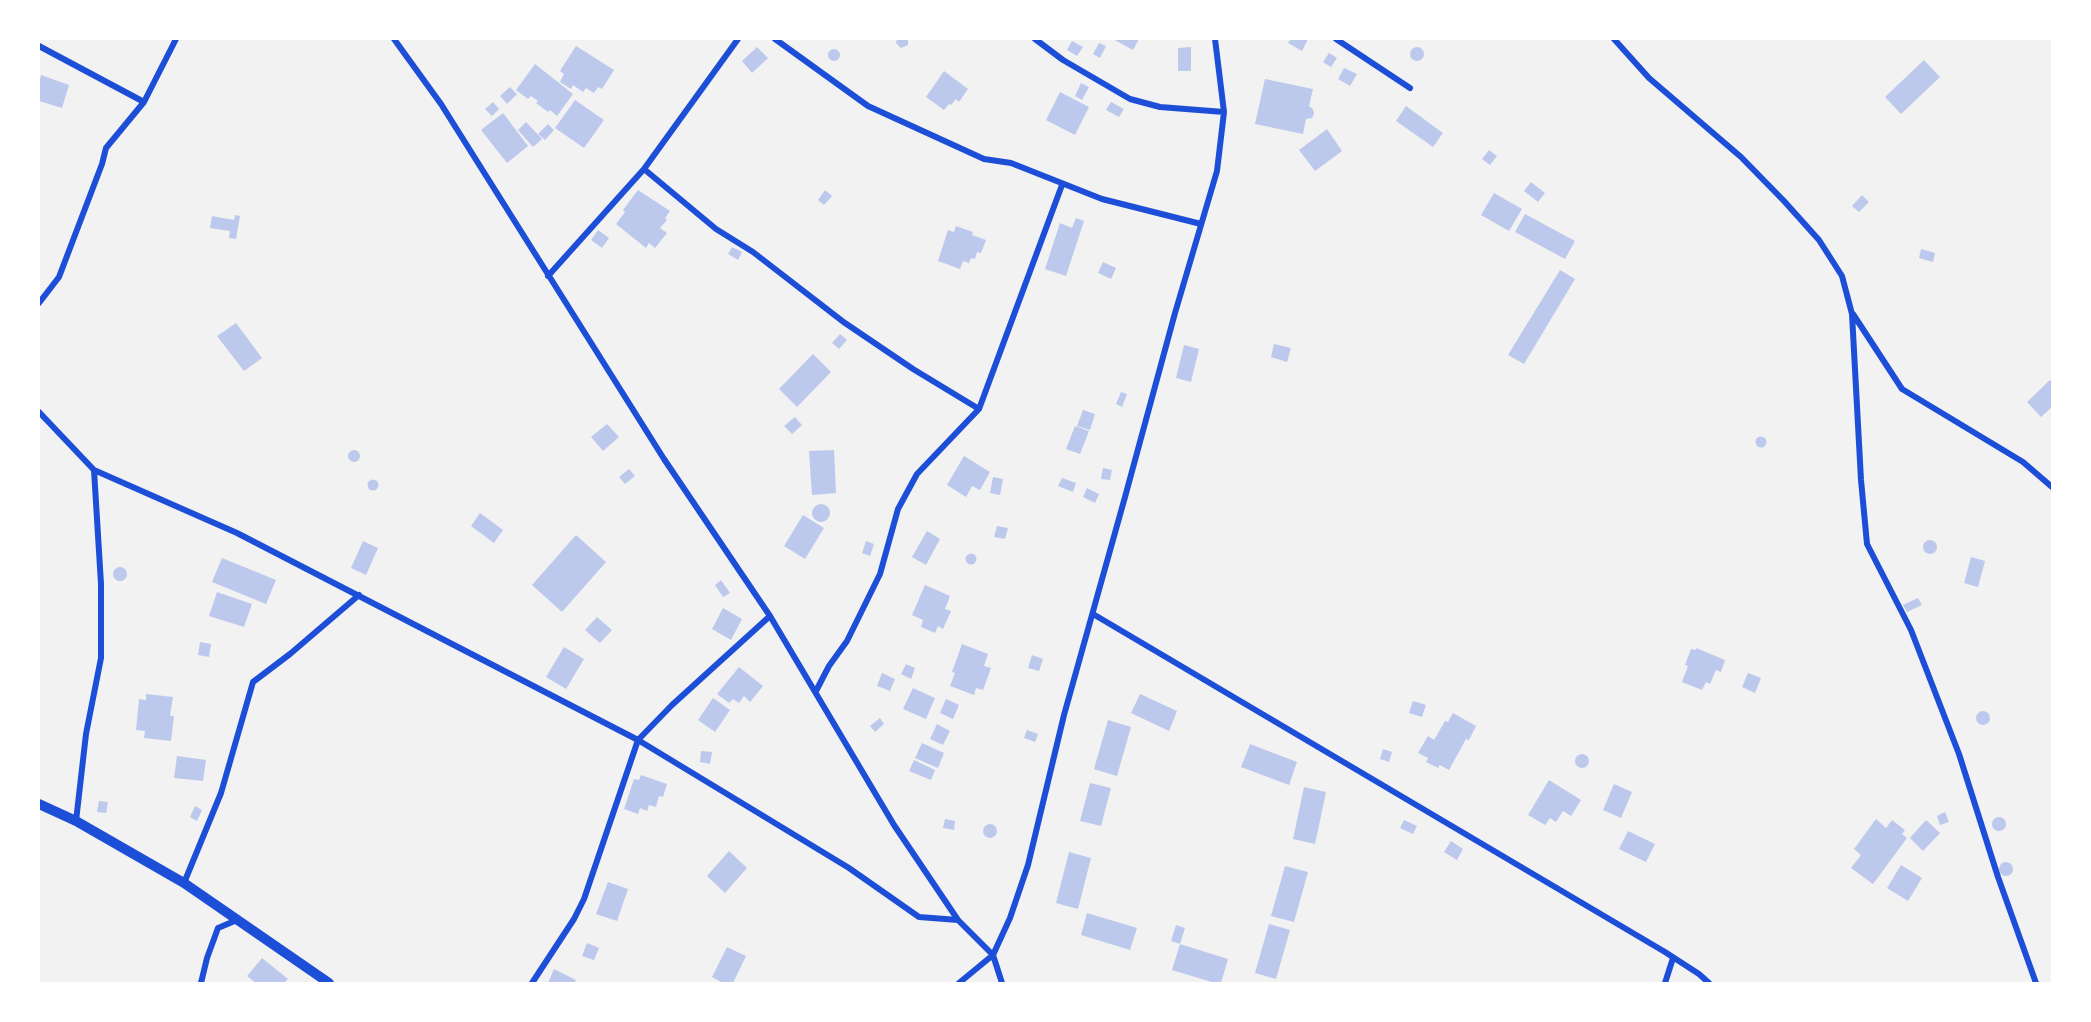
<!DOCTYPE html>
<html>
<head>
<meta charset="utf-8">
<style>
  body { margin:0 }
  #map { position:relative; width:2091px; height:1022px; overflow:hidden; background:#f2f2f2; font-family:Manrope,sans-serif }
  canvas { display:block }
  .frame { position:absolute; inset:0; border:40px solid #fff; pointer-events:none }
</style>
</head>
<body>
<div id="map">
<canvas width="2091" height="1022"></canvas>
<div class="frame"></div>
</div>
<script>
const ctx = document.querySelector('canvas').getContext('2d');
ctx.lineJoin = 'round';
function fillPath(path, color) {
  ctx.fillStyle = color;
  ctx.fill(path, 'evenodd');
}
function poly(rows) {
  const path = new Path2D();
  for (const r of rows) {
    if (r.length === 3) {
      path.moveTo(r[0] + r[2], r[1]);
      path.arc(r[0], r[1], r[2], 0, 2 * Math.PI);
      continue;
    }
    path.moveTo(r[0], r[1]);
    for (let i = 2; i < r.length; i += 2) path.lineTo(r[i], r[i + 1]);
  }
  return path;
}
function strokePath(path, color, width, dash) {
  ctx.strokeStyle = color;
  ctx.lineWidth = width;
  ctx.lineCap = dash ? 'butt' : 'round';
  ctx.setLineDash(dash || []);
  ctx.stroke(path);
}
const building = poly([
  [897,39,908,39,908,45,901,48,896,43],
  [1113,39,1139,39,1133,50],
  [1291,39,1308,39,1302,51,1288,43],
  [1072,41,1083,47,1077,56,1067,50],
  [1099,43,1106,46,1100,58,1093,54],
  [576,46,614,70,602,89,598,87,594,93,586,88,583,92,573,85,571,89,560,82,564,74,560,71],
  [757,47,768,58,752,73,742,61],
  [1191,47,1191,71,1178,71,1178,48],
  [1417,54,7],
  [834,55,6],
  [1329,53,1337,58,1331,67,1323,62],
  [1924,60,1940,77,1901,114,1885,97],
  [535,64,573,94,557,116,550,110,548,112,536,103,538,101,531,96,528,99,516,90],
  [1344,68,1357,74,1350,86,1338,79],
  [944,71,968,89,959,102,956,99,951,105,949,104,944,110,926,97],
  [41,75,69,85,62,108,39,101,39,83],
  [1265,79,1313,89,1309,106,1313,109,1314,114,1312,118,1306,119,1303,134,1255,124],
  [1081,83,1089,87,1082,100,1075,96],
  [510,87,517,94,507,104,500,96],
  [1060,92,1089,107,1075,135,1046,120],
  [575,100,604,120,584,148,555,128],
  [493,102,499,109,492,116,485,109],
  [1111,102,1124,109,1119,117,1106,110],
  [1406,106,1443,133,1433,147,1396,121],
  [503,113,528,146,507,163,481,130],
  [526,122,542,139,533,147,518,130],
  [548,124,554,130,545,140,538,134],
  [1327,129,1342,151,1315,171,1299,150],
  [1489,150,1497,156,1490,165,1482,159],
  [1531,182,1545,193,1538,202,1524,191],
  [638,190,670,211,665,218,667,220,660,228,667,233,655,248,649,243,646,248,616,224,625,212,623,210],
  [825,190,832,196,824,205,818,200],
  [1494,193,1522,209,1509,231,1481,215],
  [1862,195,1869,202,1859,212,1852,206],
  [1525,214,1575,241,1565,259,1515,232],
  [235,215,240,216,236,239,229,238,230,231,210,228,212,216,234,220],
  [1076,218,1084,221,1066,276,1045,269,1060,223,1072,228],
  [956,226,973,232,972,235,986,240,981,253,977,252,975,259,971,258,969,263,963,261,960,269,938,261,948,230,954,232],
  [598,230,609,238,602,248,591,240],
  [732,247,742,252,738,260,728,254],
  [1921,249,1935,253,1933,262,1919,258],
  [1103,262,1116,268,1111,279,1098,273],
  [1560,270,1575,279,1524,364,1508,355],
  [236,323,262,358,244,371,217,336],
  [840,334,847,340,839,349,832,343],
  [1274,344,1291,348,1287,362,1271,357],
  [1184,345,1199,349,1191,382,1176,378],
  [813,354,831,372,797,407,779,389],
  [2050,380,2052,382,2052,407,2041,417,2027,402],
  [1121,392,1127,394,1122,407,1116,404],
  [1083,410,1095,414,1090,430,1077,426],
  [795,417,802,425,792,434,784,426],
  [607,424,619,437,603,451,591,437],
  [1075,426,1089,431,1080,454,1066,449],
  [1761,442,5.5],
  [834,450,836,493,812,495,809,451],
  [354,456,6],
  [964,456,990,472,980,490,972,486,966,497,947,485],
  [1103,468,1112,470,1110,480,1101,479],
  [629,469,635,476,625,484,619,477],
  [993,477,1003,479,1000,495,990,493],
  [1062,478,1076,483,1073,492,1058,486],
  [373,485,5.5],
  [1087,488,1099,494,1095,503,1083,497],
  [821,513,9],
  [480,513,503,530,494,543,471,526],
  [803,515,824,528,805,559,784,546],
  [997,526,1008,528,1005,539,994,537],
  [927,531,940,539,926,565,912,557],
  [576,535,606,562,562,612,532,585],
  [1930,547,7],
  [363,541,378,548,366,575,351,568],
  [866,541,874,544,870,556,862,553],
  [971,559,5.5],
  [1971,557,1985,561,1978,587,1964,583],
  [222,558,276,580,266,604,212,582],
  [120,574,7],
  [721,580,730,593,723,597,715,585],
  [925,585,950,596,945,609,951,611,943,629,938,626,935,633,921,627,923,620,912,615],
  [217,592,252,604,244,627,209,616],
  [1918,598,1922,605,1907,612,1903,605],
  [723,608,742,619,731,640,712,629],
  [597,617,612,630,600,643,585,630],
  [200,642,211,644,209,657,198,655],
  [962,644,988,654,984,666,991,668,983,690,976,688,974,695,950,686,955,673,952,672],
  [564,647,584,659,566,689,546,677],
  [1696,648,1725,660,1721,672,1716,670,1710,684,1706,682,1702,690,1682,682,1688,666,1685,665,1691,649,1696,650],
  [1032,655,1043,659,1039,671,1028,668],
  [906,664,915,668,911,679,901,674],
  [739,667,763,686,750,702,744,696,739,703,733,699,729,703,717,694],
  [882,673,895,679,890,691,877,686],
  [1748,673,1761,678,1755,693,1742,687],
  [913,688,935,698,926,719,903,709],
  [146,694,173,697,170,716,174,716,171,741,144,738,145,731,136,730,139,699,146,700],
  [1140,694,1177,711,1169,731,1131,713],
  [713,698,730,710,715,732,698,720],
  [946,699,959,705,953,719,940,713],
  [1413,701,1426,705,1422,717,1409,713],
  [1983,718,7],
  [1453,713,1476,726,1469,740,1466,739,1449,770,1440,765,1438,768,1426,762,1428,758,1418,753,1428,736,1434,740,1445,721,1448,722],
  [880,718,884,724,875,732,870,726],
  [1108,720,1131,727,1117,776,1094,769],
  [937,724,950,731,943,745,930,739],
  [1027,730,1038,734,1035,742,1024,738],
  [922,743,944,753,938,768,915,758],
  [1250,744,1297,762,1289,785,1241,767],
  [1383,749,1392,752,1389,762,1380,759],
  [701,751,712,752,710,764,700,762],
  [1582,761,7],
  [177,756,206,760,203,781,174,778],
  [914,760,935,770,931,780,909,771],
  [641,775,667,784,663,797,659,796,656,807,649,805,647,811,640,808,638,814,624,809,634,779,639,780],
  [1549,780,1581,800,1571,816,1563,811,1556,822,1550,818,1545,825,1528,815],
  [1090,783,1111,788,1101,826,1080,821],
  [1614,784,1632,792,1621,818,1603,810],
  [1304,787,1326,792,1315,844,1293,839],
  [99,801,108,802,106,813,97,812],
  [195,806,202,810,197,821,190,817],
  [1945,812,1949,822,1940,825,1937,816],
  [1999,824,7],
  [945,819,955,821,954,830,943,828],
  [1876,819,1886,828,1892,820,1905,830,1902,834,1907,838,1873,884,1851,868,1861,855,1854,849],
  [1404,820,1417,826,1413,834,1400,828],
  [1926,820,1940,833,1923,851,1910,838],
  [990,831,7],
  [1628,831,1655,844,1646,862,1619,849],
  [1451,841,1463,849,1457,860,1444,852],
  [729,851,747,868,725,893,707,876],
  [1069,852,1091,858,1078,909,1056,903],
  [2006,869,7],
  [1901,865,1922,878,1908,901,1887,888],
  [1285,866,1308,872,1294,922,1271,916],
  [608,882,628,889,617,921,596,914],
  [1087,913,1137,928,1130,950,1081,935],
  [1269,924,1290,930,1276,979,1255,973],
  [1176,925,1185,928,1180,944,1171,941],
  [587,943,599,948,594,960,582,956],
  [1180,944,1228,959,1221,983,1215,983,1172,970],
  [727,947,746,956,733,983,723,983,712,977],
  [262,958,288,979,284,983,256,983,247,976],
  [554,969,576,980,574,983,548,983]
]);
const minor = poly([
  [394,39,441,104,664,459,770,616,894,825,958,920,993,955,1002,983],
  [775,39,868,106,984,159,1011,163,1102,199,1201,224],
  [1035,39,1063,60,1130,99,1160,107,1224,112],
  [1336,39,1410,88],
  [1614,39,1649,78,1741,157,1784,201,1819,240,1842,276,1852,314,1861,480,1867,544,1911,630,1959,754,1998,877,2036,983],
  [39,46,144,102],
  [644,169,738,39],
  [548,276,644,169,716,229,753,252,845,323,913,369,979,409],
  [39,303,59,277,102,164,106,148,144,102,176,39],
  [1853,314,1902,389,2023,462,2052,487],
  [39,412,94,470,237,533,638,740,849,868,919,917,958,920],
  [1093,614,1665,952,1699,974,1709,983],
  [816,691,829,666,847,641,880,574,898,509,917,474,979,409,1062,185],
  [76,821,86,734,101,658,101,584,94,470],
  [184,883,221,793,253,682,290,654,359,595],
  [201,983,207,958,218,928,237,920],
  [532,983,574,919,584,899,638,740,672,705,770,616],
  [959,983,993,955,1010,918,1028,865,1064,715,1125,497,1175,313,1217,171,1224,112,1215,39],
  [1665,983,1673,958]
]);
const tertiary = poly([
  [39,804,76,821,184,883,329,983]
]);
fillPath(building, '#bdc9ec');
strokePath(minor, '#1d4ed8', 6);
strokePath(tertiary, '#1d4ed8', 10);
</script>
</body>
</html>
